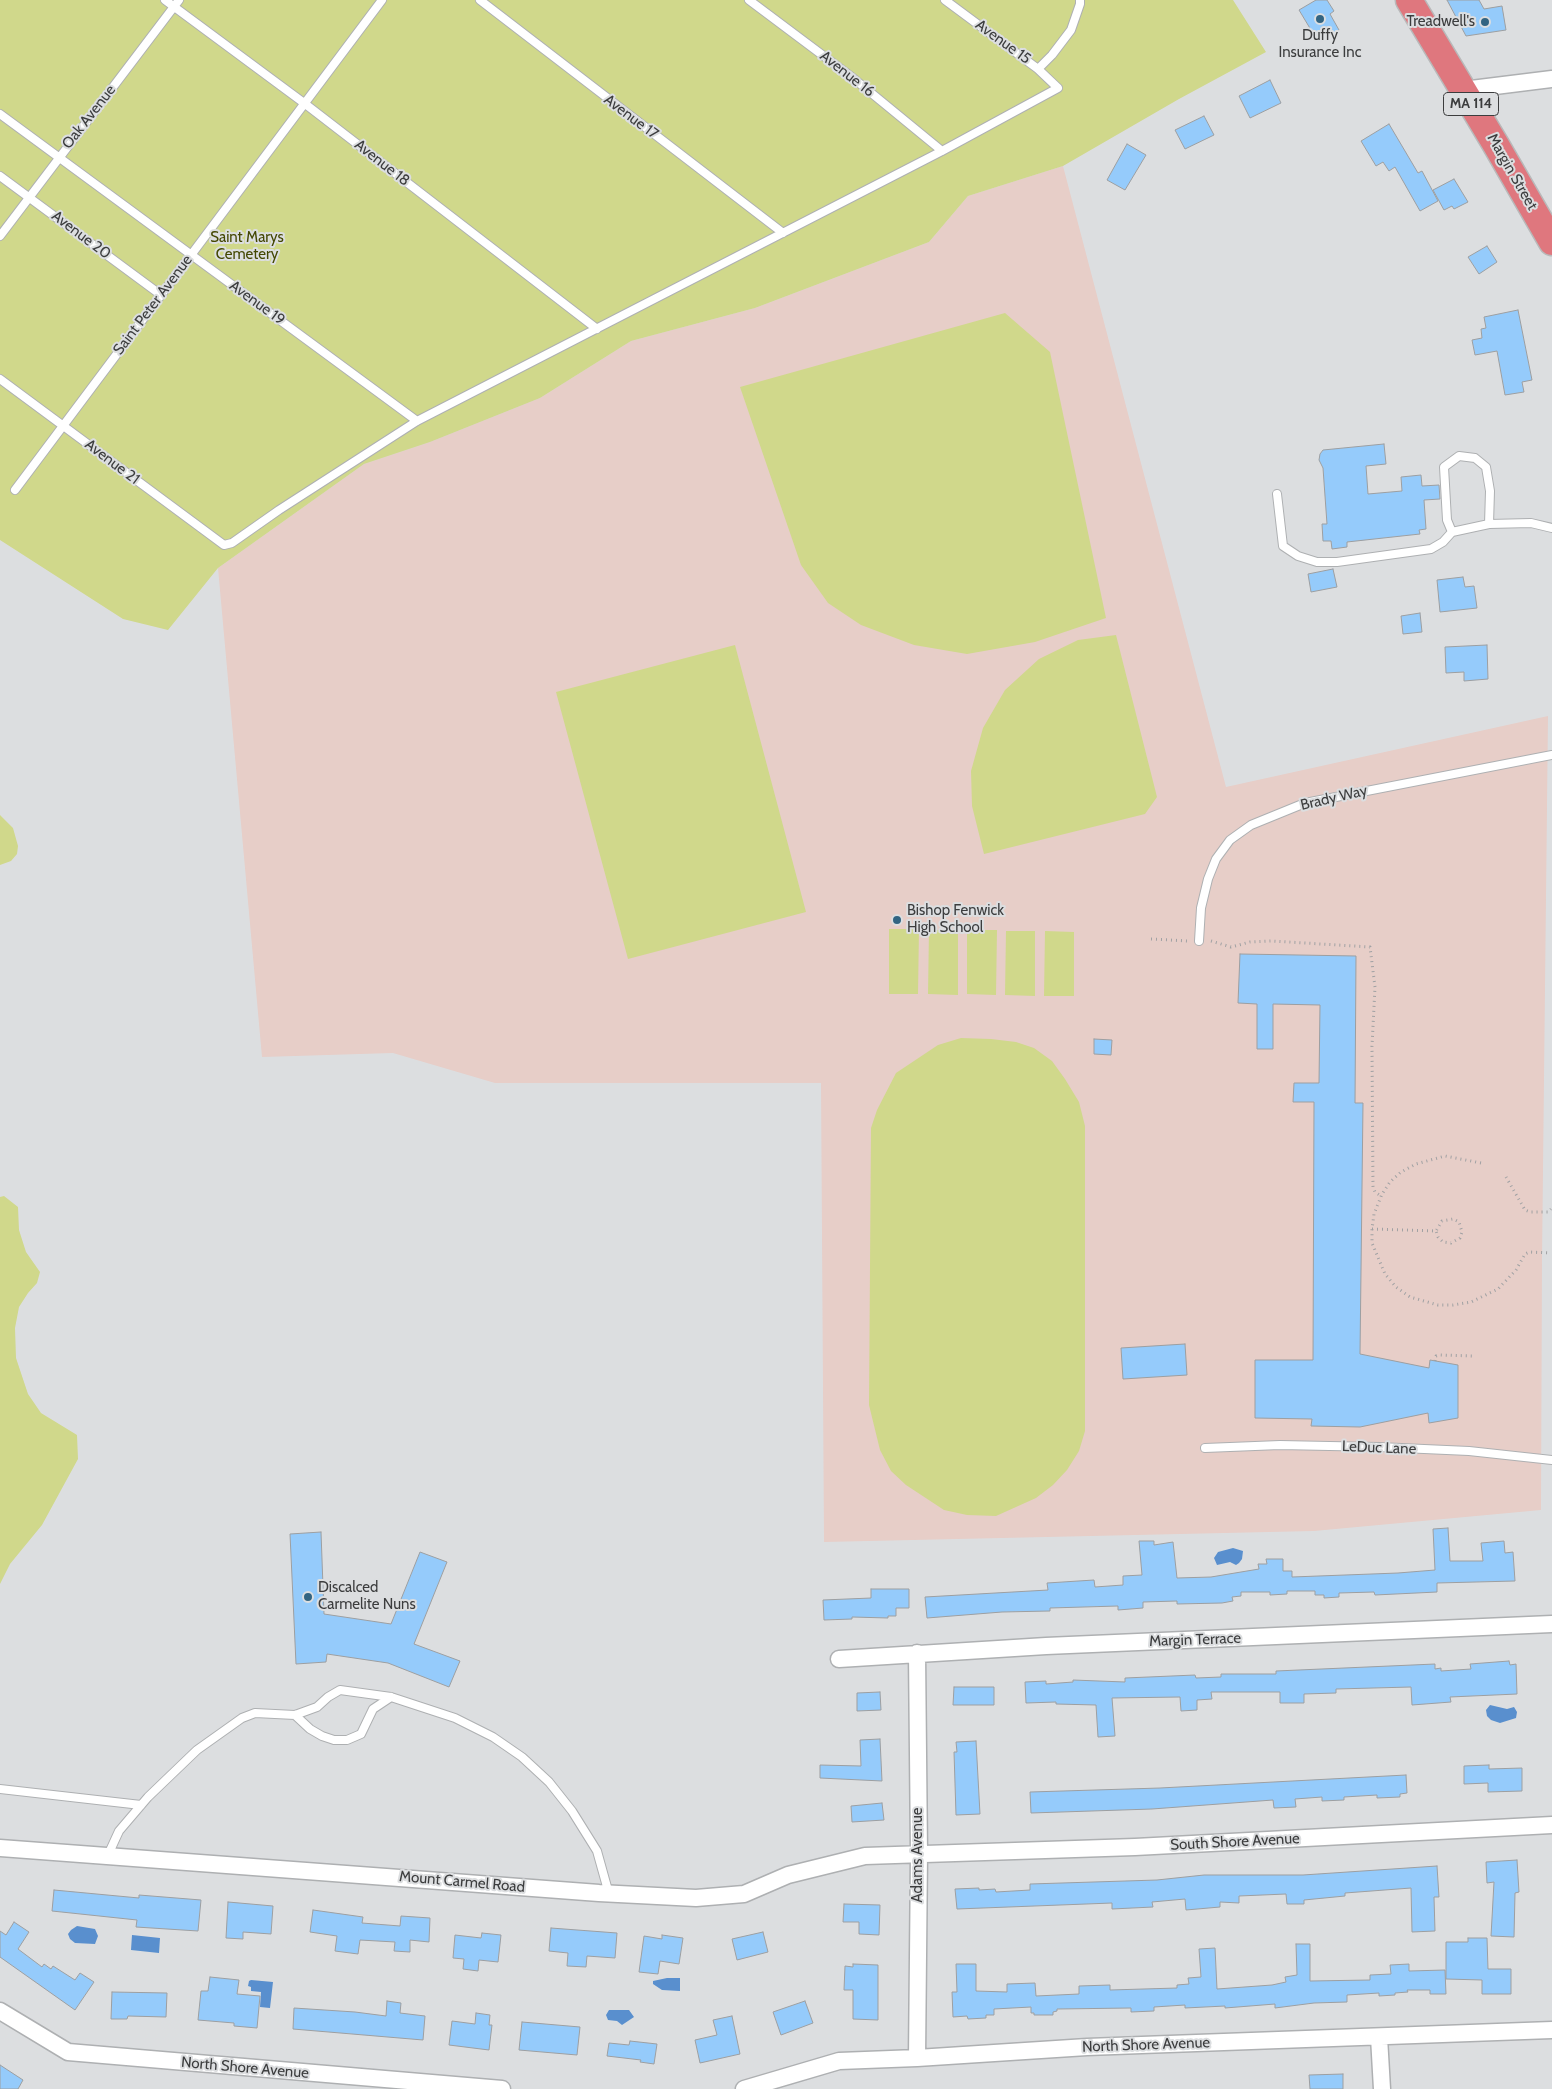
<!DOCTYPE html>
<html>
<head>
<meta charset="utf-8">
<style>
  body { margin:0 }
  canvas { display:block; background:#dcdee0 }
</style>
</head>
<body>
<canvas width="1552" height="2089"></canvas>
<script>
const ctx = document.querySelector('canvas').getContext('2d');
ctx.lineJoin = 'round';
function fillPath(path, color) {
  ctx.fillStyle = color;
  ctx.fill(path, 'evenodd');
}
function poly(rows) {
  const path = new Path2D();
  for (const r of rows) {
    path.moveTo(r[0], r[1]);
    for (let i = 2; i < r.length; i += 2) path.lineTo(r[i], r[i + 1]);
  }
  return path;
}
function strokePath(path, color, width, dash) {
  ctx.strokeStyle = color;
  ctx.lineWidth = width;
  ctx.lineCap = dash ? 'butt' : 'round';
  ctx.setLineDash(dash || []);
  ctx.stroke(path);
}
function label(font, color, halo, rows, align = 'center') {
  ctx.font = font + ' Cabin,sans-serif';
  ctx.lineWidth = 4;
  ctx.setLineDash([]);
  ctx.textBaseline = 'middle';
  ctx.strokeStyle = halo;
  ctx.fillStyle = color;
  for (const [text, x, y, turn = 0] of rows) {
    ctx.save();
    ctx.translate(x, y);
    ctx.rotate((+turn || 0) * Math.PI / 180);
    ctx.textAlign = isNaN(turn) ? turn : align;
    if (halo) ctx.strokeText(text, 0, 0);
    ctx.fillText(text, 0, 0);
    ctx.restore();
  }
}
const education = poly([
  [1063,166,1226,787,1548,716,1542,1260,1541,1510,1314,1531,824,1542,821,1083,495,1083,393,1053,262,1057,218,568,364,464,430,442,540,398,631,341,755,308,929,242,968,196]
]);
const green = poly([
  [0,0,1233,0,1266,52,1179,99,1063,166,968,196,929,242,755,308,631,341,540,398,430,442,364,464,218,568,168,630,123,619,0,540],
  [1005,313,1050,352,1106,618,1035,642,967,654,914,645,861,625,828,603,801,565,740,387],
  [1116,635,1157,797,1145,814,984,854,972,806,971,771,983,728,1005,690,1039,659,1078,640],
  [735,645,806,912,628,959,556,692],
  [0,815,13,828,18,846,17,854,11,861,0,865],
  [889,929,919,929,918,994,889,994],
  [929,930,958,930,958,995,928,994],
  [967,930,997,930,996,995,967,994],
  [1006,931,1035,931,1035,996,1005,995],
  [1045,931,1074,932,1074,996,1044,996],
  [961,1038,991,1039,1016,1042,1034,1048,1052,1061,1065,1079,1079,1102,1085,1126,1085,1431,1079,1451,1067,1470,1053,1485,1036,1498,996,1516,967,1515,944,1510,906,1485,891,1471,880,1450,869,1405,871,1128,877,1110,896,1073,938,1045],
  [4,1196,18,1207,19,1230,26,1252,40,1272,37,1283,28,1293,19,1307,15,1328,16,1358,28,1394,41,1413,77,1435,78,1459,42,1525,10,1564,0,1584,0,1197]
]);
const water = poly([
  [1233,1548,1243,1551,1242,1559,1239,1563,1236,1565,1230,1562,1217,1565,1214,1558,1218,1552],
  [1490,1705,1507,1709,1514,1707,1517,1712,1516,1718,1500,1723,1491,1720,1487,1716,1486,1710],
  [77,1926,95,1929,98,1936,95,1944,75,1943,70,1939,68,1934,71,1930],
  [132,1935,160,1938,159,1953,131,1950],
  [667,1978,680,1978,680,1991,662,1990,653,1984,653,1981],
  [251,1980,273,1982,270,2008,260,2007,261,1992,251,1991,251,1987,248,1986,249,1981],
  [609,2010,629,2010,634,2017,622,2025,617,2021,608,2020,606,2015]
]);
const building = poly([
  [1316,0,1327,0,1334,11,1330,14,1339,30,1328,37,1326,34,1317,40,1299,10,1316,0],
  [1447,0,1479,0,1484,9,1502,6,1506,30,1466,36,1447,0],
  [1270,80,1281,103,1250,118,1239,96,1270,80],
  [1204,116,1214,135,1185,149,1175,130,1204,116],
  [1389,124,1418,173,1422,171,1438,201,1420,211,1395,167,1389,171,1383,162,1376,166,1361,141,1389,124],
  [1127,144,1146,155,1125,190,1107,180,1127,144],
  [1454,179,1468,202,1454,209,1452,206,1444,210,1433,190,1454,179],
  [1487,246,1497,262,1479,274,1468,257,1487,246],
  [1518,310,1532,380,1522,382,1524,392,1505,395,1497,351,1475,355,1472,340,1482,338,1481,329,1486,328,1484,317,1518,310],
  [1384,444,1386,464,1366,466,1368,494,1402,491,1401,477,1421,475,1422,486,1439,485,1440,499,1424,500,1426,529,1419,530,1420,534,1347,542,1347,547,1332,549,1331,541,1323,541,1322,524,1327,524,1323,468,1319,460,1320,454,1323,450,1384,444],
  [1333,569,1337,587,1311,592,1308,574,1333,569],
  [1463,577,1465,587,1474,586,1477,608,1440,612,1437,580,1463,577],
  [1420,613,1422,632,1403,634,1401,616,1420,613],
  [1487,645,1488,679,1464,681,1464,672,1446,673,1445,647,1487,645],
  [1240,954,1356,956,1355,1103,1363,1103,1360,1354,1429,1368,1430,1360,1458,1365,1458,1418,1429,1423,1428,1413,1360,1427,1311,1426,1312,1419,1255,1418,1255,1360,1313,1360,1314,1102,1293,1102,1294,1083,1319,1083,1320,1005,1273,1004,1273,1049,1257,1049,1257,1004,1238,1003,1240,954],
  [1094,1039,1112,1040,1111,1055,1094,1054,1094,1039],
  [1185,1344,1187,1375,1123,1379,1121,1348,1185,1344],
  [1448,1528,1450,1561,1483,1561,1481,1543,1504,1541,1505,1553,1513,1552,1515,1581,1437,1583,1437,1592,1375,1595,1374,1592,1339,1593,1339,1597,1324,1598,1324,1595,1315,1595,1315,1591,1287,1591,1287,1594,1270,1595,1270,1592,1241,1592,1241,1596,1232,1597,1233,1601,1222,1603,1177,1604,1177,1601,1143,1602,1143,1608,1118,1610,1118,1606,1050,1608,1050,1611,1002,1612,927,1618,925,1597,1048,1590,1047,1583,1094,1580,1095,1587,1123,1585,1123,1576,1142,1575,1139,1541,1154,1541,1154,1545,1173,1542,1177,1578,1211,1577,1259,1569,1258,1564,1267,1564,1266,1559,1283,1559,1283,1571,1292,1571,1292,1577,1398,1573,1435,1570,1433,1529,1448,1528],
  [321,1532,324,1614,391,1624,420,1552,447,1562,414,1644,460,1661,449,1687,388,1663,327,1654,326,1662,296,1664,290,1534,321,1532],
  [871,1589,909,1589,909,1608,896,1608,896,1616,888,1616,888,1618,852,1617,852,1619,824,1620,823,1600,871,1598,871,1589],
  [1509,1661,1510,1665,1516,1664,1517,1694,1450,1697,1451,1702,1412,1705,1411,1687,1336,1689,1336,1693,1304,1694,1304,1703,1280,1703,1280,1692,1211,1692,1212,1699,1197,1700,1197,1710,1181,1711,1180,1697,1112,1698,1115,1736,1098,1737,1096,1705,1056,1704,1056,1702,1026,1703,1025,1682,1046,1681,1046,1684,1073,1682,1073,1680,1125,1682,1125,1678,1195,1675,1196,1678,1221,1677,1221,1674,1276,1674,1276,1671,1435,1664,1435,1669,1441,1668,1441,1671,1471,1669,1470,1664,1509,1661],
  [954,1687,994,1687,994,1705,953,1705,954,1687],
  [880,1692,881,1710,857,1711,857,1693,880,1692],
  [880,1739,882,1781,820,1778,820,1765,861,1766,860,1740,880,1739],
  [976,1741,980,1814,956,1815,954,1752,957,1752,956,1742,976,1741],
  [1489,1765,1489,1769,1522,1768,1522,1791,1488,1792,1488,1783,1464,1784,1464,1766,1489,1765],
  [1406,1775,1407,1793,1400,1794,1400,1797,1377,1798,1377,1795,1344,1797,1344,1800,1322,1801,1322,1797,1295,1799,1296,1807,1274,1808,1273,1800,1152,1809,1031,1813,1030,1792,1160,1788,1406,1775],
  [882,1803,884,1820,852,1822,851,1806,882,1803],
  [1517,1860,1519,1892,1515,1893,1514,1937,1491,1936,1494,1882,1487,1883,1486,1862,1517,1860],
  [1437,1866,1439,1897,1434,1897,1435,1931,1412,1932,1411,1888,1345,1893,1345,1896,1304,1900,1304,1904,1287,1904,1286,1894,1239,1896,1239,1903,1220,1902,1220,1907,1186,1910,1185,1899,1152,1902,1153,1907,1112,1909,1112,1903,957,1909,955,1889,979,1888,979,1890,995,1889,996,1892,1030,1890,1030,1884,1157,1880,1204,1875,1303,1875,1437,1866],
  [54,1890,139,1898,139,1895,201,1900,198,1931,136,1927,137,1920,52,1911,54,1890],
  [228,1902,273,1906,271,1934,243,1932,243,1939,226,1938,228,1902],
  [844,1904,880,1905,879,1935,859,1934,859,1922,843,1922,844,1904],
  [313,1910,363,1917,362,1923,400,1926,401,1916,430,1918,429,1942,410,1940,410,1952,394,1951,395,1942,360,1940,358,1954,335,1951,337,1936,310,1932,313,1910],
  [14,1922,29,1932,18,1949,42,1967,44,1964,51,1969,53,1966,75,1980,80,1973,94,1982,75,2010,0,1957,0,1931,6,1935,14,1922],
  [551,1928,617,1933,615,1958,587,1956,586,1967,567,1966,568,1953,549,1951,551,1928],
  [763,1932,768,1952,737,1960,732,1939,763,1932],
  [482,1933,501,1935,498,1962,479,1960,478,1971,463,1969,464,1959,453,1958,455,1935,481,1938,482,1933],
  [662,1935,683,1938,679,1964,660,1961,658,1974,639,1972,644,1936,662,1939,662,1935],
  [1468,1938,1487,1938,1488,1969,1511,1969,1511,1994,1482,1994,1482,1980,1446,1979,1446,1942,1468,1942,1468,1938],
  [1296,1944,1310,1944,1310,1981,1370,1980,1370,1975,1391,1974,1390,1965,1409,1964,1409,1971,1445,1970,1446,1994,1430,1994,1430,1990,1407,1990,1408,1992,1395,1993,1395,1995,1379,1996,1379,1993,1347,1995,1347,2002,1314,2003,1275,2008,1275,2004,1225,2008,1225,2006,1185,2008,1185,2005,1154,2007,1154,2011,1131,2012,1131,2008,1057,2009,1057,2011,1053,2012,1053,2015,1034,2015,1034,2013,1031,2013,1031,2007,994,2009,994,2015,986,2015,986,2018,968,2019,967,2016,953,2017,952,1992,957,1992,956,1964,976,1964,976,1991,1007,1992,1007,1984,1035,1983,1036,1996,1079,1994,1079,1986,1110,1985,1110,1990,1177,1988,1177,1985,1189,1984,1188,1978,1201,1977,1199,1949,1215,1948,1217,1989,1272,1985,1286,1982,1285,1977,1297,1975,1296,1944],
  [853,1964,878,1965,878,2020,853,2019,853,1990,844,1990,845,1966,853,1967,853,1964],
  [210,1977,239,1980,237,1994,260,1996,257,2028,234,2026,234,2023,198,2020,201,1991,208,1991,210,1977],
  [112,1992,167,1993,166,2017,128,2016,127,2019,111,2019,112,1992],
  [387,2001,401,2003,400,2013,425,2016,423,2040,293,2029,294,2008,355,2012,386,2016,387,2001],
  [805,2001,813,2023,781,2035,773,2012,805,2001],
  [476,2013,490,2015,489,2025,492,2025,489,2050,449,2045,452,2021,475,2024,476,2013],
  [732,2016,740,2054,700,2063,695,2040,717,2035,713,2020,732,2016],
  [522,2022,580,2027,577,2055,519,2050,522,2022],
  [630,2041,657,2044,654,2064,640,2062,641,2060,607,2056,609,2043,629,2045,630,2041],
  [0,2065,23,2080,18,2089,0,2089,0,2065],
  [1343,2074,1343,2089,1310,2089,1309,2075,1343,2074]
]);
const path = poly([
  [1151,939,1188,941],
  [1211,941,1231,947,1250,942,1272,941,1370,947,1375,987,1372,1046,1373,1187,1375,1192,1381,1196],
  [1481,1163,1445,1156,1416,1164,1401,1172,1390,1182,1382,1194,1374,1214,1372,1229,1372,1243,1385,1274,1396,1287,1410,1297,1438,1305,1453,1305,1471,1302,1498,1289,1516,1270,1525,1254,1529,1252,1550,1253],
  [1506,1177,1525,1210,1530,1212,1548,1212,1551,1209],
  [1372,1229,1436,1231,1438,1237,1443,1242,1451,1243,1460,1238,1462,1232,1459,1222,1453,1219,1442,1221,1436,1231],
  [1435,1361,1436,1356,1440,1355,1474,1356]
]);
const service = poly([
  [165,0,304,103,597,329],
  [480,0,783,233],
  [749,0,853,78,942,151],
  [1038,69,1052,55,1071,30,1080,4,1080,0],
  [0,114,417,421],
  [0,176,161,295],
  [0,236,179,0],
  [0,379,224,545,232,543,279,510,417,421,942,151,1058,88,1038,69,945,0],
  [15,490,382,0],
  [1277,494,1283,546,1298,556,1317,562,1337,562,1431,549,1443,542,1452,532,1489,524,1531,523,1552,528],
  [1452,532,1447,520,1444,467,1459,456,1475,458,1486,467,1490,491,1489,524],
  [1199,941,1201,908,1208,879,1216,859,1230,840,1251,825,1305,803,1552,755],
  [1205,1448,1280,1445,1379,1447,1469,1451,1552,1460],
  [295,1715,310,1729,322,1736,334,1740,347,1740,361,1734,373,1709,391,1697],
  [0,1789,141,1805],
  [108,1855,119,1831,148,1797,197,1750,242,1718,255,1713,295,1715,317,1707,328,1697,340,1690,391,1697,455,1718,493,1737,522,1757,549,1782,572,1811,597,1851,609,1894]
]);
const minor = poly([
  [1463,90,1552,79],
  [839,1659,1046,1646,1552,1624],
  [0,1848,599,1893,696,1898,744,1894,788,1875,865,1856,1135,1847,1552,1825],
  [0,2011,68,2052,502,2089],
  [1379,2037,1382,2089],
  [917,2058,919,1854,917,1653],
  [744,2089,839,2061,917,2058,1087,2047,1552,2030]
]);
const trunk = poly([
  [1409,0,1496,145,1552,242]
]);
const markers = [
  [1320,19,5,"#326482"],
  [1485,22,5,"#326482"],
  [897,920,5,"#326482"],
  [308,1597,5,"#326482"]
];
const shields = [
  [1471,104,55]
];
const shieldNames = [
  ["MA 114",1471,104]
];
const poiNames = [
  ["Treadwell's",1475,22,"right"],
  ["Duffy",1320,36,"center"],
  ["Insurance Inc",1320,53,"center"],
  ["Bishop Fenwick",907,911],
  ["High School",907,928],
  ["Discalced",318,1588],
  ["Carmelite Nuns",318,1605]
];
const streetNames = [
  ["Avenue 15",1003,42,36],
  ["Avenue 16",847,74,38],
  ["Oak Avenue",89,117,-52],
  ["Avenue 17",631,117,37],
  ["Avenue 18",382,163,38],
  ["Margin Street",1512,172,60],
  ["Avenue 20",81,235,37],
  ["Avenue 19",257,303,36],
  ["Saint Peter Avenue",153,305,-53],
  ["Avenue 21",112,462,37],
  ["Brady Way",1334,798,-13],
  ["LeDuc Lane",1379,1448,2],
  ["Margin Terrace",1195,1640,-2],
  ["South Shore Avenue",1235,1842,-3],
  ["Adams Avenue",918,1855,-90],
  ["Mount Carmel Road",462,1882,5],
  ["North Shore Avenue",1146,2045,-2],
  ["North Shore Avenue",245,2068,5]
];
const parkNames = [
  ["Saint Marys",247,238],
  ["Cemetery",247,255]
];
fillPath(education, '#e7cec8');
fillPath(green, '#d0d88b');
fillPath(water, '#598fce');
fillPath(building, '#95cbfb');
strokePath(building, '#9d9fa1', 1);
strokePath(service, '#aeb0b2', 10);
strokePath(minor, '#aeb0b2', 19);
strokePath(trunk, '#b9b9ba', 29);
strokePath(path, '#a0a1a3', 3, [1, 4]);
strokePath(service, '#fff', 8);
strokePath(minor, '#fff', 16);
strokePath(trunk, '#df777e', 26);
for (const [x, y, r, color] of markers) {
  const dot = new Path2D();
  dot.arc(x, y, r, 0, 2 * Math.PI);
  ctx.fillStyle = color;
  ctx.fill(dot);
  strokePath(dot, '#dcdee0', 2);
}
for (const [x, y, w] of shields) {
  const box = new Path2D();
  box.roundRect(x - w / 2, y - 11.5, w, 23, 4);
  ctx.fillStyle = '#dcdee0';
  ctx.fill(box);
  strokePath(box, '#3c3d3e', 1);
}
label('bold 14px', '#3c3d3e', null, shieldNames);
label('15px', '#3c3d3e', '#dcdee0', poiNames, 'left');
label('15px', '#3c3d3e', '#dcdee0', streetNames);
label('15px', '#444803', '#dcdee0', parkNames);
</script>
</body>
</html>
